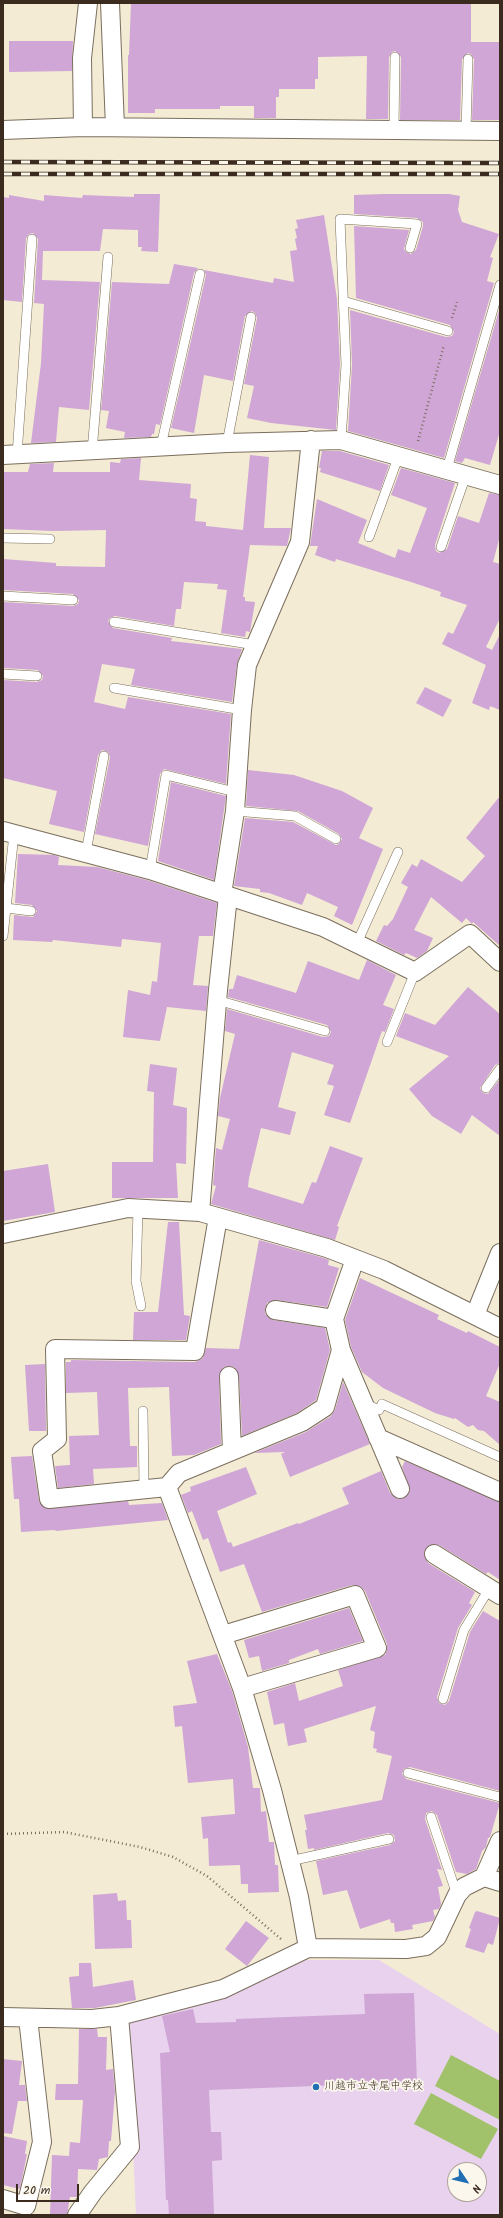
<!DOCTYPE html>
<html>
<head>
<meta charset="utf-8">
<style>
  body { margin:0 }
  #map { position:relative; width:503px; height:2218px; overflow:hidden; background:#f3ebd4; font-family:Kalam,sans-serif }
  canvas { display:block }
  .frame { position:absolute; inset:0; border:4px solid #3b2a1e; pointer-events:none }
  .north { position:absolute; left:447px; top:2162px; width:40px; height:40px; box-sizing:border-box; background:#fbf7ec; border:1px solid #aea59a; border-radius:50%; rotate:125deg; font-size:11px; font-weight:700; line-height:16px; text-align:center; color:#3b2a1e }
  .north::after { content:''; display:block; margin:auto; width:14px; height:18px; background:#1f6fb2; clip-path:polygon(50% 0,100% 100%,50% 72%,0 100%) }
  .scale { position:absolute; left:16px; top:2184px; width:63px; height:18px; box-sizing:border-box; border:2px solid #3b2a1e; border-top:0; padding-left:5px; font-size:12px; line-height:14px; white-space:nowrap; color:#3b2a1e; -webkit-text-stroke:3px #fbf7ec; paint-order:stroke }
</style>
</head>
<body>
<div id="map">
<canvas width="503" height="2218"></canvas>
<div class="frame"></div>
<div class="north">N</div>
<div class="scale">20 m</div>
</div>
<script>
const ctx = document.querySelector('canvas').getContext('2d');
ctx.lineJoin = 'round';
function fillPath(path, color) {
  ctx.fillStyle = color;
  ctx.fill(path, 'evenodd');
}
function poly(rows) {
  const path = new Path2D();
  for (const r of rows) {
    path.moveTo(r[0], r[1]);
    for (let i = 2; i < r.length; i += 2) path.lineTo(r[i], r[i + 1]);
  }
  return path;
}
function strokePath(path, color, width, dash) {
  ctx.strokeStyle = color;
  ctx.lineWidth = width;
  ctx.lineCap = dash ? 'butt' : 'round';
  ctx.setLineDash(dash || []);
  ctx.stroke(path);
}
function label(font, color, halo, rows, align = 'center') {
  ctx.font = font + ' Kalam,"Klee One",sans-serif';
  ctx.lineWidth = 3.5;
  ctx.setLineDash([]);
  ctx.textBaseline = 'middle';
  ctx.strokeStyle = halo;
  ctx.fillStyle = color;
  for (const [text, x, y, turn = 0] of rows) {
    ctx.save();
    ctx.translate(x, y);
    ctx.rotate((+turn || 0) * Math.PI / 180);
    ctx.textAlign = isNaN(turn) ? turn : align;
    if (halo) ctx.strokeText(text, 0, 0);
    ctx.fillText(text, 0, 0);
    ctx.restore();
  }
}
const built = poly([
  [305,1960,379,1960,500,2034,500,2215,136,2215,127,2018,211,2002,296,1962],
  [455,2170,479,2170,479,2194,455,2194]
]);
const green = poly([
  [451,2055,500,2081,500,2120,435,2086],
  [431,2093,498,2129,481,2159,414,2124]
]);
const building = poly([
  [131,3,471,3,471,42,500,42,500,120,472,120,474,59,471,54,468,53,462,59,460,120,400,120,401,57,395,51,392,52,389,57,388,119,366,119,367,56,318,57,318,79,315,79,315,89,279,89,279,97,276,97,276,118,254,118,254,106,220,106,220,109,155,109,155,113,128,113,128,55,129,55],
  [9,41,73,41,72,71,9,72],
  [134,194,160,194,158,252,141,251,142,247,138,247,138,230,103,229,100,251,43,251,42,280,100,282,89,410,59,407,56,442,31,443,41,363,44,304,34,303,38,239,33,233,29,234,26,238,22,302,3,300,3,197,9,198,9,195,44,201,44,195,82,198,83,195,134,197],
  [384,194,449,194,460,196,458,210,462,222,499,234,490,257,493,258,487,281,494,283,444,458,348,431,352,365,350,310,446,337,452,336,454,332,450,325,356,298,354,226,409,230,404,249,406,252,411,254,416,250,423,226,423,222,417,218,354,214,354,195],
  [324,215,337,299,340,365,336,430,271,423,247,418,254,386,244,384,257,318,255,313,252,311,245,316,233,381,204,375,194,433,171,428,206,275,204,270,273,283,274,278,294,282,290,251,297,250,295,239,297,238,295,229,298,228,296,220],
  [174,264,198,268,194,273,160,425,156,424,154,434,152,434,151,437,124,438,125,432,106,428,109,411,101,410,112,282,169,284],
  [500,307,500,431,490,465,465,458,462,463,455,461],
  [322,451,340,451,389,465,380,491,320,472,321,468,319,468],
  [250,455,269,457,264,528,291,528,287,546,250,545,243,597,245,597,245,601,255,602,250,632,246,631,245,637,221,633,227,590,217,589,218,584,184,582,181,609,176,609,174,626,115,616,110,618,108,621,113,628,172,638,171,641,242,649,237,664,232,702,131,685,135,669,102,664,94,702,125,709,128,697,231,714,226,784,164,769,160,774,148,846,95,834,110,757,108,752,102,750,98,755,84,832,49,824,57,791,3,778,3,680,37,682,42,680,43,676,38,670,3,668,3,602,73,606,78,604,79,600,73,594,3,590,3,559,56,563,56,566,105,567,106,530,53,531,3,529,3,472,28,472,30,464,54,463,53,472,110,472,110,462,120,463,121,459,141,458,139,480,191,484,190,498,197,499,195,521,206,522,206,526,243,530],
  [401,468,455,483,435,545,436,551,439,553,447,549,458,516,479,523,489,493,500,495,500,536,493,562,500,564,500,618,486,647,492,650,500,634,500,710,490,706,489,710,472,703,486,665,442,644,448,632,453,634,467,605,440,596,441,592,411,582,336,559,335,562,315,555,318,546,310,546,317,499,367,520,358,543,395,558,398,549,410,553,427,508,391,495],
  [425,687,452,700,443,717,416,703],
  [248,770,294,775,342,791,373,808,359,838,383,849,352,925,334,916,338,907,307,893,302,905,269,893,260,892,260,889,234,886,245,818,293,822,336,845,339,844,342,839,339,834,298,811,246,806],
  [171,782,226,796,214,880,158,861],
  [500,796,500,946,473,922,472,924,466,918,462,923,431,897,414,930,433,938,427,951,417,958,406,953,404,955,376,941,384,925,387,926,393,919,408,887,401,883,412,864,417,867,421,859,462,882,485,856,466,838],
  [18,854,54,855,59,857,58,865,97,867,147,880,217,903,213,936,199,936,193,985,208,986,206,1011,167,1007,160,1041,123,1037,128,990,150,995,152,981,157,982,161,943,122,939,121,947,53,940,52,942,13,940,14,915,33,917,37,911,32,905,15,903],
  [367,960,396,975,383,1005,394,1009,385,1032,382,1031,350,1123,324,1115,334,1086,327,1084,334,1065,292,1052,278,1107,296,1112,290,1135,261,1128,249,1178,248,1187,303,1204,312,1182,316,1183,330,1146,363,1158,337,1226,339,1227,335,1240,211,1204,216,1186,213,1185,216,1148,222,1150,230,1119,218,1116,220,1098,235,1034,225,1031,227,1009,323,1037,329,1036,331,1032,327,1025,228,997,229,989,233,989,237,975,296,993,308,961,359,980],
  [468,987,500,1014,500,1063,495,1065,480,1088,483,1093,488,1094,500,1079,500,1136,472,1115,461,1134,432,1116,409,1089,449,1056,396,1036,405,1013,435,1025],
  [150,1064,177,1068,173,1105,187,1108,186,1164,176,1163,178,1198,112,1198,112,1162,153,1162,154,1092,147,1091],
  [48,1164,55,1212,3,1221,3,1171],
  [168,1222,179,1222,184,1315,190,1316,186,1340,133,1340,134,1312,158,1312],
  [259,1240,324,1258,329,1260,328,1265,339,1268,327,1307,276,1300,267,1303,265,1308,265,1314,273,1320,325,1328,330,1350,316,1400,297,1413,242,1436,239,1375,234,1367,224,1367,219,1376,221,1444,194,1455,172,1456,169,1387,128,1388,130,1446,137,1446,137,1467,93,1469,94,1484,58,1488,55,1466,70,1465,69,1436,99,1435,97,1392,66,1393,66,1362,71,1362,71,1360,195,1362,203,1358,206,1348,239,1349],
  [360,1278,439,1315,437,1319,467,1333,468,1331,500,1347,500,1363,486,1396,500,1402,500,1445,484,1431,478,1430,473,1425,468,1427,455,1418,454,1419,435,1413,383,1388,362,1372,351,1347,345,1320],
  [45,1364,46,1431,29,1431,25,1365],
  [343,1382,370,1444,290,1477,281,1454,285,1452,254,1453,306,1432,331,1416,335,1410],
  [32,1456,39,1501,45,1508,128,1501,129,1505,162,1503,168,1520,56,1531,55,1530,21,1532,19,1499,14,1499,11,1457],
  [405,1461,500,1502,500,1580,488,1572,486,1574,439,1545,429,1545,424,1554,428,1563,475,1592,469,1603,472,1605,458,1628,437,1697,439,1703,445,1705,449,1701,470,1632,483,1611,500,1621,500,1791,410,1767,404,1769,402,1774,406,1779,500,1803,490,1837,488,1838,486,1847,482,1851,476,1869,467,1874,456,1872,437,1815,432,1811,426,1813,425,1819,442,1870,437,1869,443,1886,438,1887,441,1904,439,1909,433,1910,435,1917,433,1921,412,1925,413,1929,395,1932,394,1923,391,1923,390,1919,360,1929,347,1890,323,1895,316,1861,390,1845,395,1841,394,1835,388,1833,314,1850,314,1848,308,1849,305,1830,307,1830,304,1815,382,1800,392,1756,376,1752,377,1749,373,1748,375,1732,370,1730,376,1706,304,1729,307,1742,288,1746,284,1723,274,1725,267,1692,295,1683,299,1701,343,1686,338,1670,385,1655,387,1650,387,1644,365,1591,361,1587,352,1585,262,1612,244,1564,220,1572,208,1538,203,1540,192,1511,188,1513,181,1495,191,1491,190,1487,246,1467,257,1494,217,1511,228,1543,231,1542,233,1547,298,1523,299,1524,349,1504,342,1488,381,1471,390,1493,398,1499,404,1498,410,1490,402,1467],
  [349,1608,363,1641,320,1654,318,1649,289,1660,289,1663,262,1671,259,1656,249,1658,244,1640],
  [217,1654,232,1691,248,1747,253,1788,260,1788,261,1812,266,1811,269,1842,274,1842,275,1865,278,1865,279,1892,248,1893,248,1884,241,1884,240,1865,209,1866,208,1838,203,1839,201,1817,235,1814,233,1779,188,1783,182,1726,175,1727,173,1706,197,1703,187,1661],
  [117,1893,118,1901,126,1900,127,1920,131,1920,132,1948,95,1949,93,1895],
  [477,1911,500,1918,493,1945,488,1943,484,1953,465,1947,471,1929,469,1928,475,1912],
  [246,1921,269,1938,247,1966,225,1949],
  [79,1963,91,1963,93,1987,133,1980,136,2000,95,2008,72,2008,69,1977,79,1976],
  [414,1993,417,2085,368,2087,368,2084,209,2090,211,2132,221,2132,222,2160,212,2161,214,2215,169,2215,168,2200,166,2200,160,2053,170,2052,162,2016,193,2009,196,2023,236,2022,236,2019,365,2014,364,1994],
  [79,2029,97,2029,98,2037,107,2037,106,2070,113,2069,115,2092,111,2141,109,2141,108,2157,99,2159,97,2170,78,2169,77,2197,70,2197,67,2215,50,2215,52,2155,69,2156,70,2142,80,2143,83,2100,55,2100,56,2084,78,2084],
  [3,2059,22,2061,19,2085,25,2085,27,2101,18,2101,12,2134,3,2133],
  [3,2136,27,2141,25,2154,27,2154,20,2189,3,2185]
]);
const path = poly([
  [452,318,457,302],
  [418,441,444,345],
  [3,1834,64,1832,140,1847,173,1857,207,1876,281,1939]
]);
const lane = poly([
  [394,130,395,57],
  [466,131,468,59],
  [343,301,448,331],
  [341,440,346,365,340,219,417,224,410,248],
  [227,443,251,317],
  [161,446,200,274],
  [92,452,108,257],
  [17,455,32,239],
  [447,469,500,285],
  [369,537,399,455],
  [3,538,50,539],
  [441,547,466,475],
  [3,596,73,600],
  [114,622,255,645],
  [3,674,37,676],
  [114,688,242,710],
  [235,811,295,816,336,839],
  [86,852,104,756],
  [150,870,166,775,235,792],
  [6,908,31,911],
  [3,936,14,834],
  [357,943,398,852],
  [217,1000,325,1031],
  [387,1042,415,972],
  [486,1088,500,1069],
  [138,1209,136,1281,141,1306],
  [364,1403,379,1410,382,1404,500,1457],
  [143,1411,144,1489],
  [443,1699,464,1630,489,1589],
  [408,1773,500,1797],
  [431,1817,457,1895],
  [290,1861,389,1839]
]);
const street = poly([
  [110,3,115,127],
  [83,127,82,58,88,3],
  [3,130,83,127,500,131],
  [3,455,227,443,341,440,500,485],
  [3,831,150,870,323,927,415,972,470,934,500,962],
  [222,894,235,811,242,710,247,665,300,542,311,440],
  [200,1212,218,990,228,896],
  [3,1234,128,1208,200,1212,327,1248,384,1270,500,1328],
  [355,1259,334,1319,341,1350,400,1489],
  [275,1310,334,1319],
  [475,1315,500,1253],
  [229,1376,232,1451],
  [378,1438,500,1492],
  [167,1487,49,1499,42,1451,57,1439,55,1349,195,1351,218,1217],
  [434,1554,500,1595],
  [223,1635,355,1595,377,1648,242,1688],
  [484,1877,500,1841],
  [308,1948,299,1897,272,1790,242,1688,167,1487,179,1473,302,1422,325,1407,341,1350],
  [3,2017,92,2019,119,2016,223,1989,308,1948,406,1949,426,1946,437,1937,457,1895,464,1887,484,1877,500,1882],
  [3,2199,26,2206,42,2142,28,2018],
  [77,2215,93,2192,130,2147,119,2016]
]);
const rail = poly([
  [3,162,500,163],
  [3,174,500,174]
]);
const markers = [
  [316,2087,4,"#1f6fb2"]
];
const poiNames = [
  ["川越市立寺尾中学校",324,2087]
];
fillPath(built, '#e9d2ed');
fillPath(green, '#a1c26b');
fillPath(building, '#cfa6d6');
strokePath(lane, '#7b6e5e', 10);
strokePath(street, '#7b6e5e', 20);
strokePath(path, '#7b6e5e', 2.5, [1, 3]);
strokePath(lane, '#fff', 9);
strokePath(street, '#fff', 18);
strokePath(rail, '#3b2a1e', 4.5);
strokePath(rail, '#fbf7ec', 3, [9]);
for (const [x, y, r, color] of markers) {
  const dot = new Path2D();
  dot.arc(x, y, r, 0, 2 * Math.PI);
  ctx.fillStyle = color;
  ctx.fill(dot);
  strokePath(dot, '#fbf7ec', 1.5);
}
label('11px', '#3b2a1e', '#fbf7ec', poiNames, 'left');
</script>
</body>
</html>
